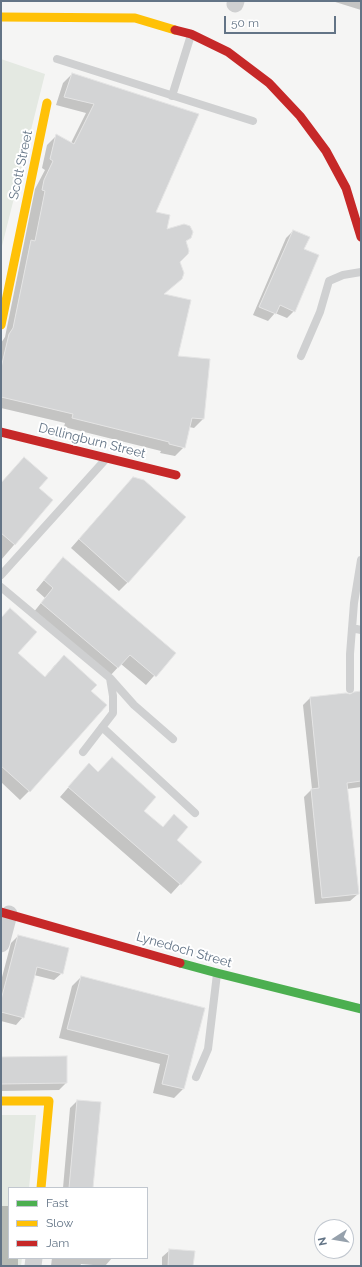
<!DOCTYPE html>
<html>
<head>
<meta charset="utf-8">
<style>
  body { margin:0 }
  #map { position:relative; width:362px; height:1267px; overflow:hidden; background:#f5f5f4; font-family:Raleway,sans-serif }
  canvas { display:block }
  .frame { position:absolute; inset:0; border:2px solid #637486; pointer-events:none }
  .legend { position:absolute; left:8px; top:1187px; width:140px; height:72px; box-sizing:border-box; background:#fff; border:1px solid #c1c7cf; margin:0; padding:5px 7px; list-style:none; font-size:12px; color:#637486 }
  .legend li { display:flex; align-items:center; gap:8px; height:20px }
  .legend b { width:20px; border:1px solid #c1c7cf }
  .north { position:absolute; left:314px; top:1219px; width:40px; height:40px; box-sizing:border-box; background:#fff; border:1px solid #c1c7cf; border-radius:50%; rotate:258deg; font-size:11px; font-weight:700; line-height:16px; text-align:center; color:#637486 }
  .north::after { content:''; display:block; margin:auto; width:14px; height:18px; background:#96a1ac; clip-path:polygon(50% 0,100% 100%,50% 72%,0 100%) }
  .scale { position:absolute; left:224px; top:16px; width:112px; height:18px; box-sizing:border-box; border:2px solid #637486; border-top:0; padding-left:5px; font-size:12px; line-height:14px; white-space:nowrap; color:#637486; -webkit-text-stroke:3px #fff; paint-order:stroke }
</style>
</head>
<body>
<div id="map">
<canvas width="362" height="1267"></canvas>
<div class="frame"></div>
<ul class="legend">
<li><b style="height:5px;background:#4caf50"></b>Fast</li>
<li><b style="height:5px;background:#ffc107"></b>Slow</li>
<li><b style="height:5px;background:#c62828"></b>Jam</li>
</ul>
<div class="north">N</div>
<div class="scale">50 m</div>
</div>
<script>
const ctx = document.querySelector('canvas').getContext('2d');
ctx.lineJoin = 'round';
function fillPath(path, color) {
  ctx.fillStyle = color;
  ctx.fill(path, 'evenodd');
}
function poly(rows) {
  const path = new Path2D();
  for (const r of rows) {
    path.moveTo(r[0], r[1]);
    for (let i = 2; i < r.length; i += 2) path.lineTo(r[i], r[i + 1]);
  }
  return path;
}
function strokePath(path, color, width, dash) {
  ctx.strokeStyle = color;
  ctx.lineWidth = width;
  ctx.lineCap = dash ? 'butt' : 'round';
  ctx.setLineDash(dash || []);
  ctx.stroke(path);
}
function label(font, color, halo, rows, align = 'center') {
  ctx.font = font + ' Raleway,sans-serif';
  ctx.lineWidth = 4;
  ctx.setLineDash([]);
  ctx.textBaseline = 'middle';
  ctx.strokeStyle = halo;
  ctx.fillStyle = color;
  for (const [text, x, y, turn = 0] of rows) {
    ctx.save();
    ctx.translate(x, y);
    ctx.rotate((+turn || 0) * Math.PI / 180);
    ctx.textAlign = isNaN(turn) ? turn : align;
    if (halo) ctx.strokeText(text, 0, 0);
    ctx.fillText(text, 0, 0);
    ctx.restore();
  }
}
const green = poly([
  [1,59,45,74,1,250],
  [1,1115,36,1115,29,1188,9,1188,9,1258,22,1258,21,1266,1,1266]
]);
const shadow = poly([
  [332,1,361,1,361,10],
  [72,74,197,114,155,212,166,231,185,242,179,262,163,294,176,357,209,360,203,419,194,428,189,427,184,447,175,456,160,453,161,451,64,427,65,423,1,408,1,343,5,337,35,189,45,170,42,168,47,145,56,136,71,143,86,113,56,105,63,83],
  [293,231,303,249,294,311,287,318,275,313,268,321,253,315,286,238],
  [24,458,37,488,26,531,1,560,1,483],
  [124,488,128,582,119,591,71,548],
  [54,568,174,653,146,685,121,664,109,677,33,613,45,598,36,590],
  [10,609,16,653,44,678,55,665,90,691,29,791,20,800,1,782,1,618],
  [361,692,361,787,347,789,358,894,350,901,315,904,304,797,312,789,303,705,310,698,350,696],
  [80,774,142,811,162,828,174,816,175,840,200,862,171,894,60,797],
  [18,936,62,973,54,980,34,975,23,1017,16,1025,1,1021,1,981,11,943],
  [81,977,204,1009,183,1089,174,1098,153,1093,160,1064,59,1038,72,986],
  [1,1058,66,1083,59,1090,1,1091],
  [77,1101,92,1188,63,1188,70,1108],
  [1,1206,9,1206,9,1258,18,1258,18,1266,1,1266],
  [170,1250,192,1266,162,1266,162,1257],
  [52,1258,112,1258,105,1266,81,1264,80,1266,51,1266]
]);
const building = poly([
  [72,73,199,114,156,212,170,215,167,229,184,224,190,226,193,232,191,238,186,241,189,251,188,254,180,262,184,273,182,279,164,294,191,300,178,356,210,359,204,419,192,418,185,448,169,444,169,442,72,418,73,414,1,397,1,368,9,334,13,328,31,240,35,241,45,191,42,190,44,180,53,161,50,159,56,134,74,144,94,104,64,97,72,73],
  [293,230,310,237,304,249,319,255,295,312,280,305,276,314,259,307,293,230],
  [24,457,48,478,39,488,53,500,15,545,1,533,1,483,24,457],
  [133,477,144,480,186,517,128,583,79,539,133,477],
  [63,557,176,653,156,677,130,655,118,668,41,603,53,588,44,580,63,557],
  [10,608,37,632,18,653,45,677,64,655,97,685,91,691,107,705,30,792,1,766,1,618,10,608],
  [361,691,361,781,347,783,359,894,322,898,311,789,319,788,310,697,346,693,350,694,354,692,361,691],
  [112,757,156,797,144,811,163,827,174,814,188,827,177,840,202,862,181,885,68,787,89,763,98,772,112,757],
  [18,935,69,948,63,974,37,967,24,1018,1,1012,1,1000,18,935],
  [81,976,205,1008,184,1089,162,1084,169,1055,67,1029,81,976],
  [67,1056,67,1083,1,1084,1,1057,67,1056],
  [77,1100,101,1102,93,1188,69,1188,77,1100],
  [169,1249,195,1251,193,1266,168,1266,169,1249]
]);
const lane = poly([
  [57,59,253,121],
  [172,96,191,35],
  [301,356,320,312,329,281,343,275,361,272],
  [1,575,105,460],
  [1,587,110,678,113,696,113,713,83,752],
  [352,628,361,630],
  [110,678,134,705,173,739],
  [350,689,350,654,354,603,361,560],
  [102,727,195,813],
  [196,1077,208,1049,217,974]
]);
const street = poly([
  [235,4,236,1],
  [1,944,9,914],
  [33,1266,34,1258]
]);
const fast = poly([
  [180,963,217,973,361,1009]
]);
const slow = poly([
  [1,17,135,18,175,30],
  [1,325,47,103],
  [1,1101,49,1101,41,1188]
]);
const jam = poly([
  [175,30,191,34,228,52,269,83,300,116,326,151,346,188,361,237],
  [1,432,176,475],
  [1,912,180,963]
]);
const streetNames = [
  ["Scott Street",21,165,-78],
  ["Dellingburn Street",92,441,14],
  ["Lynedoch Street",184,950,16]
];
fillPath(green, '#e4e9e2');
fillPath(shadow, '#0003');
fillPath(building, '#d3d4d5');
strokePath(building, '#e4e4e4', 1);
strokePath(lane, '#cfd0d1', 8);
strokePath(street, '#cfd0d1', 17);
strokePath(fast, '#4caf50', 9);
strokePath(slow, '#ffc107', 9);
strokePath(jam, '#c62828', 9);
label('13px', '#637486', '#fff', streetNames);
</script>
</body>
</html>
